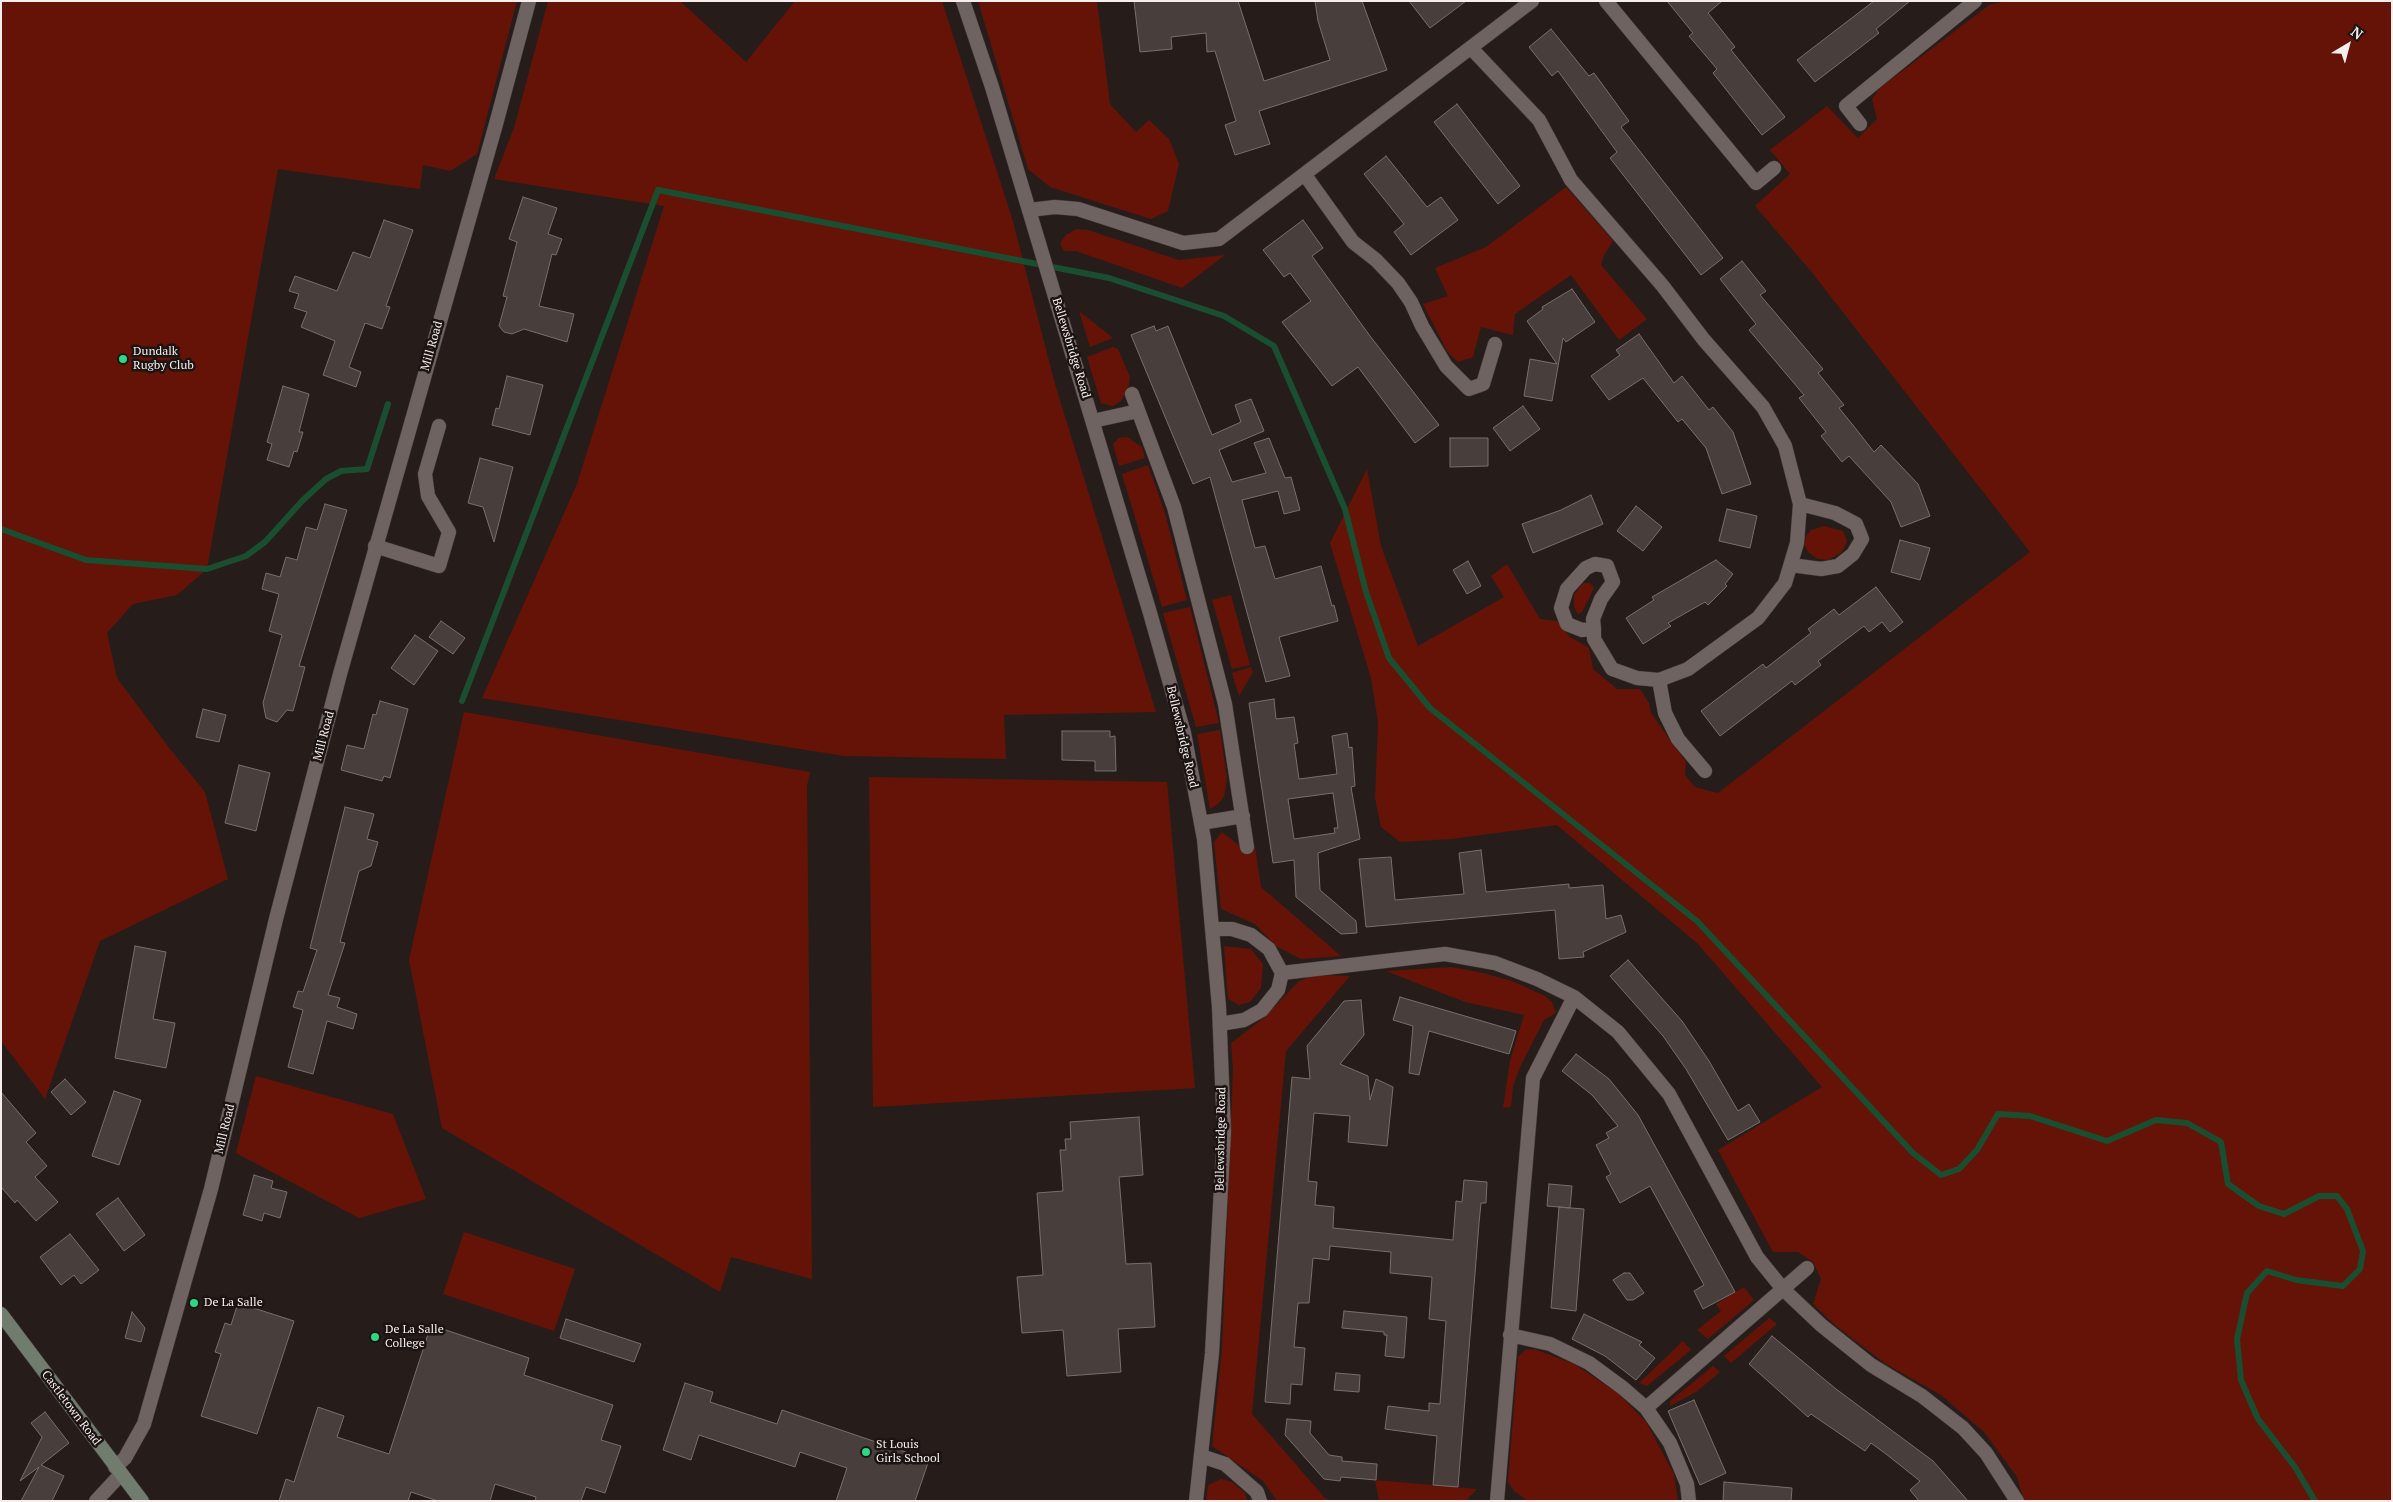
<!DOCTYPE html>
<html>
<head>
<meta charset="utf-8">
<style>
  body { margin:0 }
  #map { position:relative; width:2393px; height:1502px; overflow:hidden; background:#261d1b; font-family:"PT Serif",serif }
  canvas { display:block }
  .frame { position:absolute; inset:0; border:2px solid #f5eeed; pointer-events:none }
  .north { position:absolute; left:2323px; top:20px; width:50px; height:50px; -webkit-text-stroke:4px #1c1412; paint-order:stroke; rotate:37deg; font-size:14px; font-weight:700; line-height:20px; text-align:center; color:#f5eeed }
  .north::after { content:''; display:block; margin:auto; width:18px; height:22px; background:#f5eeed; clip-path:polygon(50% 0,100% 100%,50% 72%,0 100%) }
</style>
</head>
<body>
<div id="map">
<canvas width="2393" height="1502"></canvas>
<div class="frame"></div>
<div class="north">N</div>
</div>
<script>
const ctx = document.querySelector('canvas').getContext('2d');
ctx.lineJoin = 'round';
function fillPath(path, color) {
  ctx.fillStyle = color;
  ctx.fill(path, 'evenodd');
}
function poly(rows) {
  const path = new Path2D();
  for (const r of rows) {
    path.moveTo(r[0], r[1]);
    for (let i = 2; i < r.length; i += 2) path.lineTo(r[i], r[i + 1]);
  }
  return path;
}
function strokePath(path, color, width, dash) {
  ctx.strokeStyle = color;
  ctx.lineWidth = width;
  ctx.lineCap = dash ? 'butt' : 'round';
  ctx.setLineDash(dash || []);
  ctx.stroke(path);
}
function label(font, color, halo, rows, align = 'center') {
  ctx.font = font + ' "PT Serif",serif';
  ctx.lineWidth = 5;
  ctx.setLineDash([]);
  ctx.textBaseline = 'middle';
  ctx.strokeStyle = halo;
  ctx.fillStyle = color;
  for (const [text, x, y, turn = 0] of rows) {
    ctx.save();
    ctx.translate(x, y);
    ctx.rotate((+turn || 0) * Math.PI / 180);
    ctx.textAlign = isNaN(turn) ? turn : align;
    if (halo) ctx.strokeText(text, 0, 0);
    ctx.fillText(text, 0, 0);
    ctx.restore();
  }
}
const green = poly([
  [1,1,517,1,477,154,450,171,423,165,420,189,278,169,207,569,177,595,133,604,107,633,117,678,170,749,205,792,228,879,100,941,45,1099,1,1041],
  [548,1,680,1,746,62,795,1,942,1,1012,218,1055,384,1156,712,1004,715,1006,759,844,756,482,698,577,484,664,206,494,179,514,128],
  [978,1,1097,1,1110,104,1136,132,1149,120,1169,139,1179,164,1168,211,1151,219,1050,187,1028,169],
  [2006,1,2392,1,2392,1501,2024,1501,2017,1477,1984,1432,1941,1395,1886,1364,1836,1326,1813,1304,1821,1279,1813,1262,1798,1252,1773,1252,1718,1150,1822,1087,1698,944,1557,825,1451,839,1400,842,1381,827,1375,798,1378,722,1371,678,1330,543,1367,469,1381,546,1418,646,1504,597,1491,576,1507,564,1540,619,1557,621,1570,637,1589,648,1593,669,1617,689,1640,689,1649,703,1651,713,1686,762,1685,775,1695,787,1718,793,2030,552,1810,270,1755,206,1790,174,1770,150,1827,106,1858,138,1877,119,1872,99,1880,88,1989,5],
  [1566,187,1613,241,1604,255,1601,265,1647,319,1619,340,1571,275,1515,314,1513,335,1481,327,1473,357,1458,362,1447,351,1423,304,1448,296,1435,268,1486,247],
  [1076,229,1088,230,1179,260,1225,255,1182,288,1076,251,1064,251,1060,243,1066,235],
  [1079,311,1113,338,1090,347],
  [1113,347,1118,349,1130,377,1128,389,1121,401,1113,406,1101,403,1087,357],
  [1127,437,1142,447,1145,458,1119,466,1113,444,1119,438],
  [1148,465,1165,513,1187,600,1162,607,1122,474],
  [1824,526,1843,531,1847,541,1842,552,1828,560,1818,559,1808,552,1804,543,1806,536,1811,530],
  [1583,583,1590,583,1594,588,1582,612,1578,614,1574,607,1574,595],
  [1231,595,1250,665,1232,669,1212,600],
  [1190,607,1219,723,1196,727,1163,613],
  [1251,667,1253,672,1239,696,1232,673],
  [464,712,810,772,807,786,812,1279,731,1257,720,1292,442,1128,409,960],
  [1220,730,1227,779,1224,797,1218,804,1210,809,1197,734],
  [869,777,1167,782,1195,1088,873,1107],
  [1222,832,1241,847,1255,847,1261,887,1341,956,1301,959,1276,946,1255,924,1221,909,1214,842],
  [1224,946,1251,949,1263,964,1261,988,1250,1002,1239,1005,1228,999],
  [1452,967,1483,973,1512,981,1545,996,1552,1002,1556,1013,1544,1020,1521,1065,1513,1086,1511,1107,1503,1108,1510,1061,1524,1015,1465,1002,1386,971],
  [1313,975,1350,976,1286,1051,1252,1414,1325,1498,1331,1501,1277,1501,1263,1481,1212,1446,1222,1349,1233,1070,1231,1043,1265,1017,1298,982],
  [256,1076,393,1114,426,1199,359,1218,236,1153],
  [464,1232,575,1269,554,1331,443,1294],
  [1744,1287,1754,1300,1708,1339,1697,1330,1721,1311,1716,1304],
  [1769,1318,1777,1324,1731,1363,1724,1356],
  [1683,1341,1691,1350,1647,1386,1639,1383],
  [1534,1349,1574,1364,1618,1393,1646,1422,1674,1474,1678,1501,1528,1501,1514,1491,1508,1482,1518,1357,1525,1350],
  [1713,1366,1720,1372,1696,1392,1670,1406,1670,1401],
  [1221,1479,1232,1482,1245,1493,1247,1501,1206,1501,1208,1485],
  [1375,1480,1477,1489,1466,1501,1379,1501]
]);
const stream = poly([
  [1,529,86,560,207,569,246,556,265,542,303,500,326,479,341,471,367,469,388,404],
  [462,701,658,190,1109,278,1224,316,1274,346,1345,509,1366,592,1389,658,1430,708,1697,921,1913,1153,1941,1175,1959,1169,1977,1150,1998,1114,2030,1116,2107,1141,2156,1120,2187,1123,2221,1142,2228,1184,2259,1206,2284,1214,2319,1196,2337,1196,2347,1209,2363,1251,2360,1269,2343,1286,2296,1280,2267,1271,2247,1293,2237,1339,2241,1380,2258,1419,2295,1467,2315,1501]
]);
const building = poly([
  [1134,1,1238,1,1264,81,1330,60,1318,21,1315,1,1362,1,1387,70,1259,111,1270,144,1235,155,1225,125,1236,121,1215,51,1207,52,1206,33,1171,37,1172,49,1140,52,1134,1],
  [1409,1,1466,1,1430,28,1409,1],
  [1667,1,1722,1,1708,13,1735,47,1731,50,1785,117,1762,135,1713,73,1717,69,1689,36,1693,33,1667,1],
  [1874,1,1910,1,1876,29,1879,33,1815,82,1797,60,1874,1],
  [1551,29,1589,76,1594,73,1629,121,1621,127,1723,258,1701,275,1610,158,1617,152,1558,71,1552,76,1529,47,1551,29],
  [1457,104,1520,186,1498,204,1434,122,1457,104],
  [1386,156,1427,207,1441,197,1458,220,1411,255,1394,232,1404,224,1364,174,1386,156],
  [523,197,557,208,548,234,562,239,556,255,552,254,539,306,574,314,567,342,524,329,512,334,504,332,499,326,507,297,503,296,517,242,509,239,523,197],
  [384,220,413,230,386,306,390,307,382,329,365,323,349,367,361,372,356,387,323,375,335,341,301,327,307,312,294,308,299,294,289,291,295,276,337,291,353,252,370,258,384,220],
  [1303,220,1323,248,1312,256,1370,336,1439,425,1415,443,1358,367,1332,386,1282,322,1311,301,1290,273,1284,277,1263,250,1303,220],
  [1742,261,1766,291,1760,295,1823,369,1818,373,1844,405,1839,408,1856,429,1874,452,1881,445,1918,484,1930,516,1901,527,1891,502,1849,456,1842,462,1821,436,1826,432,1799,398,1804,395,1749,330,1756,324,1720,279,1742,261],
  [1572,289,1595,322,1566,342,1563,338,1552,401,1524,396,1530,359,1557,364,1527,321,1543,309,1542,307,1572,289],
  [1154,326,1156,331,1168,326,1212,435,1241,422,1235,405,1251,399,1264,431,1219,450,1232,482,1266,473,1254,443,1269,438,1285,478,1291,477,1300,510,1284,514,1278,491,1242,500,1255,548,1265,546,1275,579,1321,566,1332,606,1334,605,1338,621,1279,637,1290,676,1266,682,1210,477,1193,484,1131,335,1154,326],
  [1639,334,1674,383,1682,376,1709,410,1713,407,1733,432,1751,484,1722,494,1706,448,1682,419,1678,422,1643,378,1609,400,1591,376,1620,355,1616,350,1639,334],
  [507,376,543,385,530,435,492,425,496,408,499,409,507,376],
  [283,386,309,394,299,432,303,432,297,452,294,451,289,467,267,460,272,444,267,442,283,386],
  [1523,406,1540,429,1510,451,1493,428,1523,406],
  [1450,438,1488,438,1488,466,1450,467,1450,438],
  [480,458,513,467,494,542,483,507,468,503,480,458],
  [1591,495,1603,524,1533,553,1522,524,1561,510,1591,495],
  [325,504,347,510,299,666,305,667,293,711,287,710,277,722,266,718,263,703,282,635,269,631,279,594,262,589,266,573,280,577,286,557,297,560,306,527,317,530,325,504],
  [1636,506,1662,527,1643,551,1617,531,1636,506],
  [1727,509,1757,516,1750,548,1719,541,1727,509],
  [1900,540,1930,548,1920,580,1891,572,1900,540],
  [1716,560,1733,574,1725,584,1727,586,1708,605,1705,602,1668,623,1671,626,1643,644,1626,618,1654,600,1652,597,1716,560],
  [1468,561,1481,586,1467,594,1453,570,1468,561],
  [1876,587,1903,622,1890,632,1882,622,1869,632,1864,626,1818,661,1821,665,1795,685,1792,681,1720,736,1701,711,1763,664,1766,668,1811,633,1808,629,1834,609,1839,615,1876,587],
  [441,621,465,638,453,654,429,637,441,621],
  [415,635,438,651,414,685,391,668,415,635],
  [1274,699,1276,719,1294,717,1298,743,1294,744,1299,779,1337,774,1332,736,1347,733,1349,748,1352,747,1355,786,1351,787,1360,839,1318,853,1320,890,1356,921,1357,933,1341,934,1296,897,1294,860,1273,863,1249,703,1274,699],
  [1333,793,1338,828,1334,828,1335,833,1294,839,1288,799,1333,793],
  [380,701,408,709,390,778,384,776,382,781,341,770,347,745,364,749,373,714,376,715,380,701],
  [203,709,226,715,219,742,196,737,203,709],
  [1062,731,1110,731,1110,737,1115,736,1116,771,1095,771,1095,761,1062,760,1062,731],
  [239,765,270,773,256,831,225,823,239,765],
  [345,807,374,814,367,839,378,842,371,866,359,871,340,942,345,943,328,995,340,998,337,1007,357,1014,353,1029,327,1021,313,1074,288,1067,303,1010,293,1007,298,991,303,992,317,950,310,948,345,807],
  [1481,850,1486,892,1569,884,1569,888,1603,885,1606,919,1621,915,1626,932,1583,952,1584,957,1559,959,1555,910,1366,927,1359,859,1391,857,1395,900,1464,894,1459,853,1481,850],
  [135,946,166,952,153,1019,175,1023,166,1068,115,1058,135,946],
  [1628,960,1682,1021,1709,1061,1738,1111,1749,1104,1760,1122,1728,1140,1686,1069,1663,1036,1610,976,1628,960],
  [1400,997,1516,1031,1509,1054,1429,1031,1419,1075,1409,1073,1413,1026,1393,1020,1400,997],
  [1361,1000,1364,1035,1340,1064,1368,1076,1370,1100,1376,1079,1393,1087,1387,1146,1348,1142,1350,1116,1314,1113,1308,1181,1317,1182,1315,1205,1334,1207,1333,1228,1453,1240,1456,1201,1462,1202,1464,1180,1487,1182,1486,1203,1481,1203,1479,1223,1458,1487,1433,1485,1437,1436,1385,1429,1388,1406,1429,1411,1429,1403,1440,1404,1446,1321,1429,1319,1432,1277,1390,1273,1391,1252,1330,1246,1329,1260,1313,1258,1309,1303,1298,1303,1294,1347,1305,1348,1302,1385,1291,1384,1290,1404,1265,1402,1292,1077,1310,1079,1307,1046,1344,1001,1361,1000],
  [1576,1054,1609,1079,1638,1115,1735,1292,1703,1309,1694,1291,1704,1285,1650,1186,1620,1203,1606,1177,1611,1174,1596,1145,1609,1138,1606,1133,1618,1126,1592,1095,1562,1071,1576,1054],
  [65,1079,86,1102,71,1115,51,1092,65,1079],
  [114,1091,141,1100,119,1165,92,1156,114,1091],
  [1,1092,36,1133,26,1142,47,1166,35,1177,58,1202,36,1221,17,1200,15,1203,1,1187,1,1092],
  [1139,1117,1143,1175,1119,1177,1126,1264,1151,1263,1155,1327,1118,1329,1121,1372,1067,1376,1063,1330,1022,1333,1017,1277,1043,1275,1037,1193,1063,1191,1060,1150,1066,1150,1065,1139,1071,1139,1070,1122,1139,1117],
  [254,1175,273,1181,271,1188,287,1192,280,1218,264,1213,262,1221,243,1215,254,1175],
  [1549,1184,1572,1186,1570,1208,1547,1206,1549,1184],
  [118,1198,145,1235,124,1251,96,1214,118,1198],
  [1559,1207,1584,1209,1576,1311,1551,1308,1559,1207],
  [70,1234,99,1270,81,1284,74,1275,61,1285,40,1257,70,1234],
  [1624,1273,1630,1273,1644,1293,1633,1300,1627,1300,1613,1280,1624,1273],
  [238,1303,294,1321,257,1434,201,1416,221,1354,215,1352,225,1323,231,1325,238,1303],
  [1344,1311,1407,1317,1404,1358,1385,1356,1387,1335,1384,1335,1384,1332,1342,1328,1344,1311],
  [132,1312,145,1328,141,1342,125,1338,132,1312],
  [1584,1314,1642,1342,1639,1345,1655,1358,1636,1380,1605,1356,1572,1339,1584,1314],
  [566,1319,641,1344,634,1362,560,1338,566,1319],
  [431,1325,529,1358,524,1375,613,1405,601,1440,621,1446,605,1493,586,1487,581,1501,535,1501,536,1497,495,1484,490,1501,438,1501,411,1492,408,1501,279,1501,286,1479,294,1482,318,1407,344,1416,337,1437,389,1454,431,1325],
  [1772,1336,1836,1389,1933,1461,1968,1501,1919,1501,1910,1490,1920,1481,1886,1454,1871,1443,1865,1451,1811,1414,1808,1417,1749,1364,1772,1336],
  [1336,1373,1360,1375,1359,1392,1334,1390,1336,1373],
  [685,1383,713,1392,710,1402,777,1424,782,1410,929,1460,915,1501,836,1501,847,1468,800,1452,795,1467,699,1435,691,1460,663,1450,685,1383],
  [1694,1400,1726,1473,1700,1485,1668,1411,1694,1400],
  [45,1412,69,1443,41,1465,64,1476,52,1501,21,1501,39,1467,20,1481,42,1437,31,1423,45,1412],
  [1287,1419,1311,1421,1310,1433,1329,1455,1342,1457,1342,1461,1377,1464,1376,1480,1341,1477,1340,1481,1324,1479,1285,1435,1287,1419],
  [1724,1482,1792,1488,1791,1501,1723,1501,1724,1482]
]);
const minor = poly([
  [1606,1,1756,183,1774,168],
  [1471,48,1539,120,1571,180,1662,285,1704,340,1763,407,1785,446,1800,504,1797,543,1785,583,1758,618,1688,669,1659,680,1637,678,1612,669,1594,639,1594,629,1593,619,1601,599,1613,582,1607,566,1595,564,1586,568,1567,589,1561,608,1567,624,1582,630,1594,629],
  [1860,124,1846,106,1975,1],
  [1305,175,1353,242,1376,260,1398,283,1411,302,1422,326,1446,366,1469,389,1483,384,1495,344],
  [1029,210,1055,207,1078,209,1183,243,1219,239,1532,1],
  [1132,394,1174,507,1225,704,1247,847],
  [1093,421,1138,411],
  [375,546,439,566,449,532,428,496,425,474,439,426],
  [1791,565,1821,569,1838,566,1853,554,1862,539,1856,524,1835,513,1800,504],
  [1659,680,1665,713,1678,739,1705,771],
  [1201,823,1243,816],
  [1213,929,1232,929,1251,935,1269,949,1282,973,1278,990,1262,1010,1244,1020,1220,1024],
  [1282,973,1445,954,1495,963,1537,979,1574,997,1618,1032,1669,1094,1757,1257,1783,1289,1821,1325,1871,1365,1922,1396,1963,1428,1986,1453,2017,1501],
  [1510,1335,1550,1344,1589,1363,1623,1388,1646,1408,1670,1443,1687,1484,1689,1501],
  [1646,1408,1807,1268],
  [1201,1456,1225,1464,1257,1492,1260,1501],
  [1497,1501,1533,1078,1574,997]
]);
const tertiary = poly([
  [963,1,992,87,1150,613,1184,733,1204,839,1219,1007,1224,1132,1212,1353,1196,1501],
  [115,1467,125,1458,144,1424,211,1189,276,919,340,674,496,124,529,1],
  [96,1501,121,1474]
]);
const secondary = poly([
  [1,1314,142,1501]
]);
const markers = [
  [123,359,5,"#2cd884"],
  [194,1303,5,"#2cd884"],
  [375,1337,5,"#2cd884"],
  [866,1452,5,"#2cd884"]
];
const streetNames = [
  ["Mill Road",432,346,-74],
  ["Bellewsbridge Road",1071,348,73],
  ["Mill Road",324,736,-75],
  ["Bellewsbridge Road",1182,737,77],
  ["Mill Road",225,1129,-76],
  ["Bellewsbridge Road",1221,1139,-89],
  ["Castletown Road",71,1408,53]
];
const poiNames = [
  ["Dundalk",133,352],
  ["Rugby Club",133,366],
  ["De La Salle",204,1303],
  ["De La Salle",385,1330],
  ["College",385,1344],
  ["St Louis",876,1445],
  ["Girls School",876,1459]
];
fillPath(green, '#651307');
strokePath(stream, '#1a4e31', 6);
fillPath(building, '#483e3c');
strokePath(building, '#796e6c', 1);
strokePath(minor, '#413a39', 15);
strokePath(tertiary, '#413a39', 15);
strokePath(secondary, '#413a39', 15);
strokePath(minor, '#6e6361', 14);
strokePath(tertiary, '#6e6361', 14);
strokePath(secondary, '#6f7c6e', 14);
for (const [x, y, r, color] of markers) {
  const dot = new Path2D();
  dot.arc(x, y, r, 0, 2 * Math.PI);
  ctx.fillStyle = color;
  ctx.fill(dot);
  strokePath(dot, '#1c1412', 2);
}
label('12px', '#f5eeed', '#1c1412', streetNames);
label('12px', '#f5eeed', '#1c1412', poiNames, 'left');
</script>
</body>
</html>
